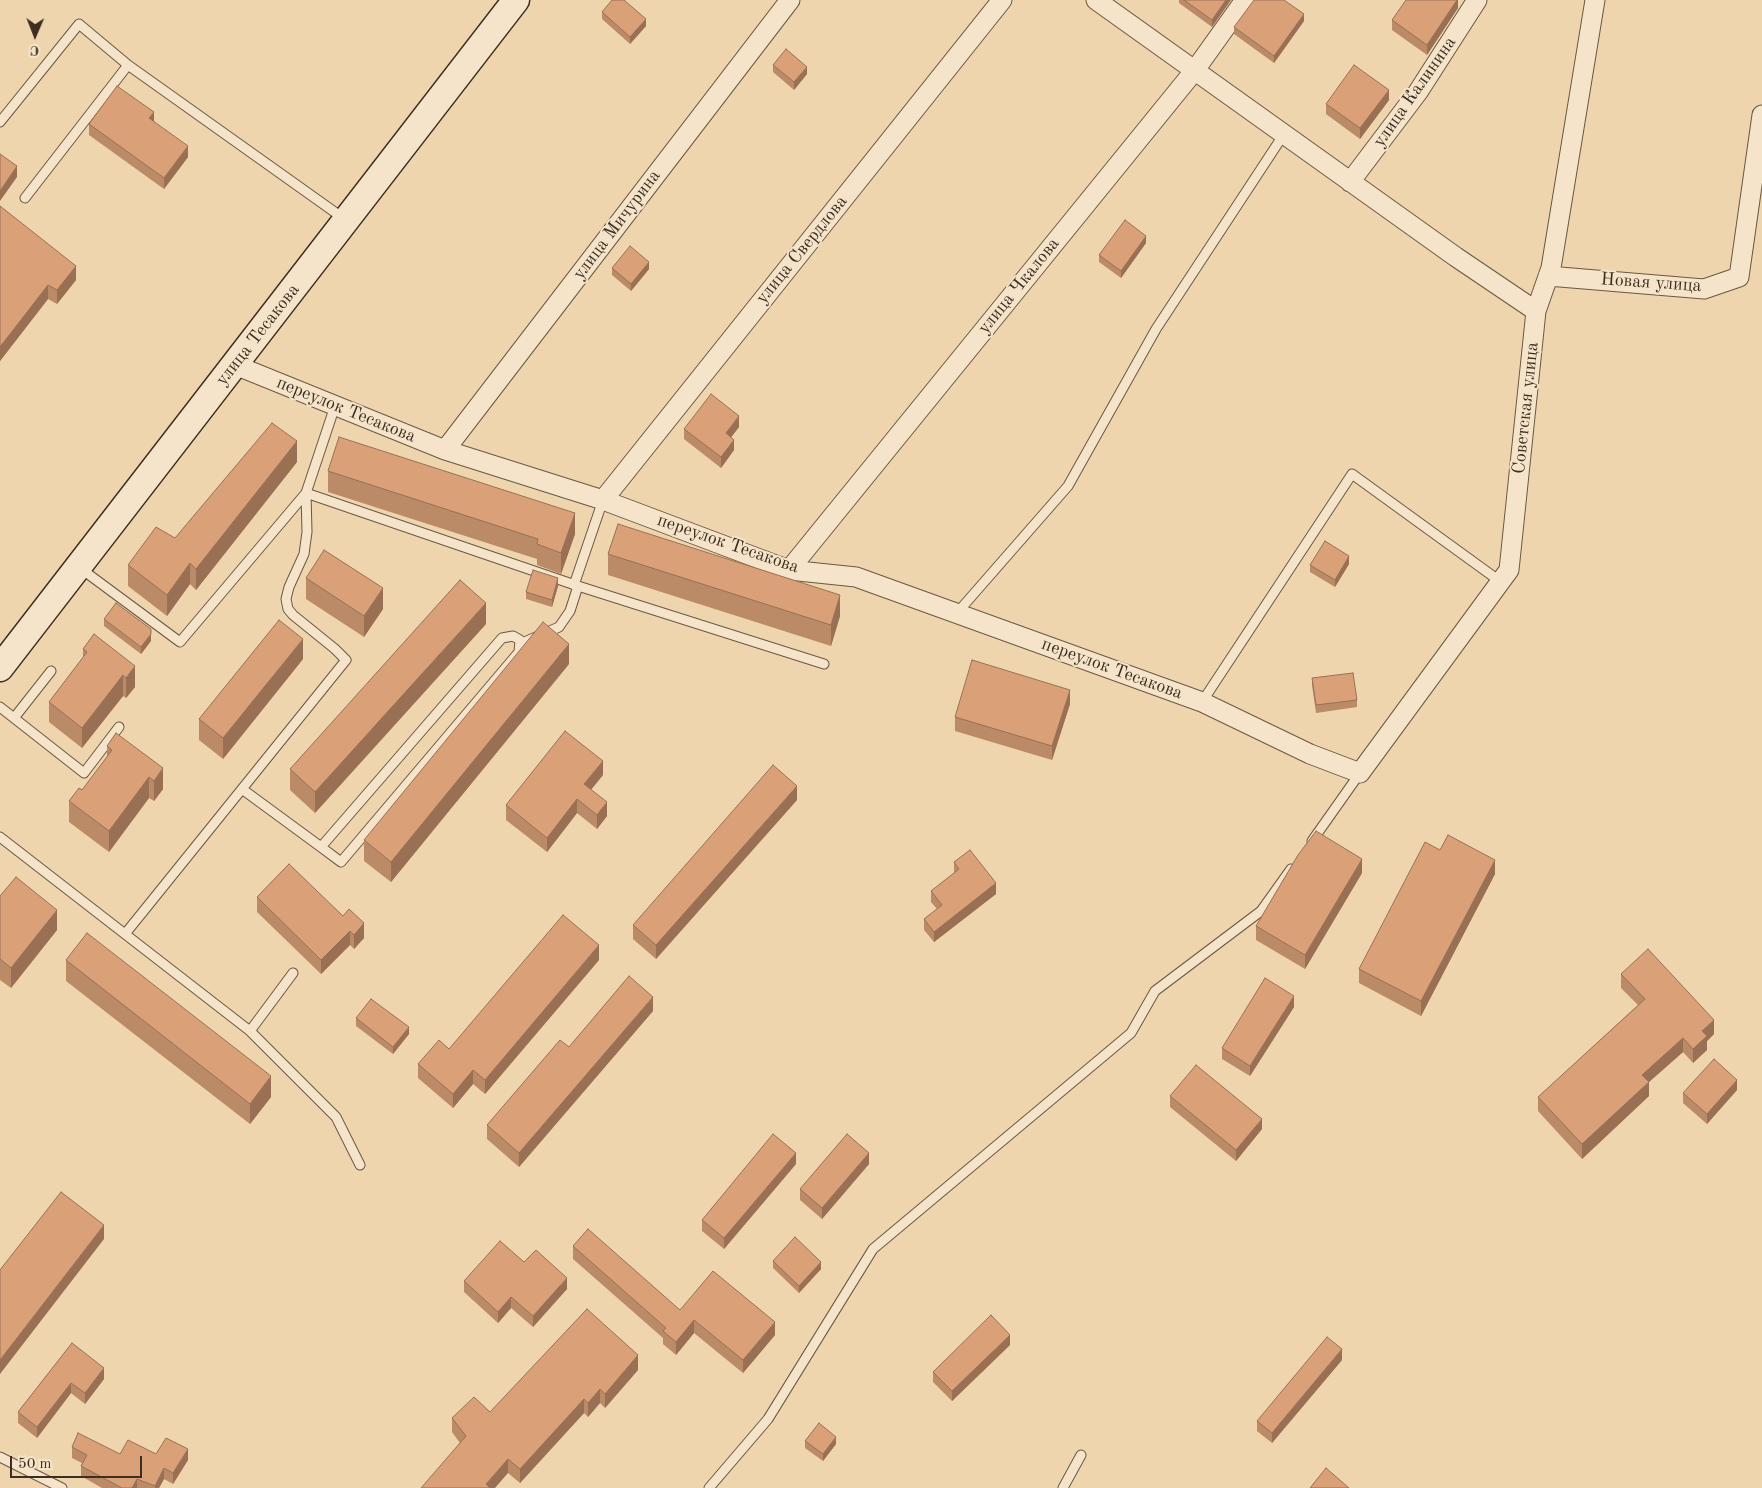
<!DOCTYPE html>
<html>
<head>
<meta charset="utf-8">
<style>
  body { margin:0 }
  #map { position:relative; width:1762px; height:1488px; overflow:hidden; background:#efd5ad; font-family:"Old Standard TT",serif }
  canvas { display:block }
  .north { position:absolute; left:10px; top:10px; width:50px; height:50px; -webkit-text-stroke:4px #f5e4ca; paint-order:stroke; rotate:181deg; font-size:14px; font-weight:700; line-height:20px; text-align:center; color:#3c2e20 }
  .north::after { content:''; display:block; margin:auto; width:18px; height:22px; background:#3c2e20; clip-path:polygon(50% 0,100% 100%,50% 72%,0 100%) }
  .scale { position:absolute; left:10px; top:1456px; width:132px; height:22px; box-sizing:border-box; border:2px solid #3c2e20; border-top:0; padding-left:6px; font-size:15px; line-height:18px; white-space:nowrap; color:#3c2e20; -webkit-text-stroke:4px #f5e4ca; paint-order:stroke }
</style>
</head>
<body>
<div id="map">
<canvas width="1762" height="1488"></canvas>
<div class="north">С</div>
<div class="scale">50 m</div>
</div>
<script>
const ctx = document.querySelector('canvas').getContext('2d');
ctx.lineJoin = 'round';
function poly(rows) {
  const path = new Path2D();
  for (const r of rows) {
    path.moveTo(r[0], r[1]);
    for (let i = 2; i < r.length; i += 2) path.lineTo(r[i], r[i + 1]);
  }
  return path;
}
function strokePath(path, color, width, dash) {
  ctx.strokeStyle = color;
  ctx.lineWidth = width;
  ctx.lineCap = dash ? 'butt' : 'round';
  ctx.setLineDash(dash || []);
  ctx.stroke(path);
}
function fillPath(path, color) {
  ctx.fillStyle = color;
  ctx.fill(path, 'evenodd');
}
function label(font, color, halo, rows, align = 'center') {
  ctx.font = font + ' "Old Standard TT",serif';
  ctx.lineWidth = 4;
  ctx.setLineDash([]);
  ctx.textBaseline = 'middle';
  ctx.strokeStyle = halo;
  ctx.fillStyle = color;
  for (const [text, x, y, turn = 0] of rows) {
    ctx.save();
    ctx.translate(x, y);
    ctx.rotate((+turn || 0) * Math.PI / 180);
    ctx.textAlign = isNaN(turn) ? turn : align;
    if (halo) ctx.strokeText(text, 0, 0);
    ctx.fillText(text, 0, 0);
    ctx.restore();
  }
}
const service = poly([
  [0,122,79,24,128,65],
  [25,198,128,65,343,218],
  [335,406,306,493,578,586,824,664],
  [80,568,180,642,306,493],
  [574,585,603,500],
  [957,613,1068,486,1156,329,1284,134],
  [520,644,559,627,570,611,578,586],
  [1202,702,1352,474,1501,582],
  [0,707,84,773,119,727],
  [14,718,51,671],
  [242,789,321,847,341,862,519,652,520,640,513,636,502,638,321,847],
  [0,837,250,1031,336,1117,360,1165],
  [1312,841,1360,773],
  [125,934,346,660,335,649,293,615,288,609,286,599,289,587,304,554,307,532,306,493],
  [250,1031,293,973],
  [0,1457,62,1488],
  [709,1488,768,1419,873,1249,1131,1033,1155,991,1261,911,1291,869],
  [1063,1488,1081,1455]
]);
const minor = poly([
  [1096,0,1456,257,1536,311],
  [1350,182,1418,92,1477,0],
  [1548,276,1704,289,1739,277,1762,115],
  [235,365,445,450,603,500,789,570,856,577,1202,702,1310,754,1360,773,1509,570,1536,311,1551,268,1595,0],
  [445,450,790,0],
  [603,500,1002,0],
  [789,570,1195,70,1245,0]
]);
const secondary = poly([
  [0,668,516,0]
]);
const wall = poly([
  [1179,0,1231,0,1212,27,1179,3],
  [1458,0,1458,8,1427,55,1392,30,1392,20],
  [602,12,646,26,630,44,602,19],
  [1304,21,1274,63,1234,34,1234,27],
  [773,65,807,74,794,90,773,72],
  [1389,100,1360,139,1326,114,1326,104],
  [154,121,188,157,164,189,89,135,89,124],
  [0,206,76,280,57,304,48,299,0,361],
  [1146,243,1121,278,1099,262,1099,255],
  [612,268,649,269,631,291,612,275],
  [739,427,731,437,734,450,721,468,684,439,684,429],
  [297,462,196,590,190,584,167,616,128,586,128,565,175,538],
  [328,471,575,534,561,574,537,565,537,559,328,492],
  [608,554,840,616,831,646,608,575],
  [1349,564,1335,587,1310,572,1310,565],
  [306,578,383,609,364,637,306,599],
  [558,586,552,607,526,599,526,592],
  [104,619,151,641,141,654,104,626],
  [486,624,315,813,290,790,290,769],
  [94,634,135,687,126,698,123,696,82,748,49,722,49,702,83,658,83,649],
  [303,659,223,759,199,740,199,719],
  [569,664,391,882,364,861,364,840],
  [1312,678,1357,700,1357,707,1316,713,1312,685],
  [1070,704,1052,760,955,731,955,717],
  [116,733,163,789,154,801,149,798,109,852,69,822,69,801,82,790,107,758,107,746],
  [603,775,591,790,607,816,597,829,577,813,547,852,506,820,506,805],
  [797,800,656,959,633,939,633,925],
  [1440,850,1495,874,1421,1016,1359,983,1359,969],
  [954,862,996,894,934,942,924,930,924,919,937,909,931,902,931,891,954,873],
  [289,864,364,938,354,949,350,945,321,974,257,912,257,897],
  [1362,873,1305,969,1256,940,1256,926],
  [0,896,57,930,11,988,0,980],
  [66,960,271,1097,250,1124,66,981],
  [599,960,485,1094,473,1084,453,1108,418,1078,418,1064,449,1049],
  [1621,974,1714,1034,1707,1041,1707,1050,1693,1063,1683,1052,1649,1082,1649,1096,1582,1159,1538,1111,1538,1097,1638,1005,1621,988],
  [1294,1007,1250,1076,1222,1059,1222,1048],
  [653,1011,519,1167,487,1139,487,1125,569,1047],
  [356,1018,409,1034,393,1054,356,1026],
  [1737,1090,1707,1124,1683,1103,1683,1093],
  [1170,1096,1262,1129,1236,1161,1170,1107],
  [796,1164,724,1249,702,1231,702,1220],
  [869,1164,822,1219,800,1200,800,1189],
  [573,1246,680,1310,775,1335,743,1373,694,1333,676,1355,663,1344,663,1338,573,1259],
  [773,1261,821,1269,799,1293,773,1268],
  [524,1262,567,1289,533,1327,511,1308,498,1323,464,1292,464,1281],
  [72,1343,104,1379,85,1404,71,1393,37,1438,18,1423,18,1412],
  [1010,1345,952,1401,933,1382,933,1372],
  [1342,1360,1272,1443,1257,1431,1257,1421],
  [638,1370,605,1408,600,1403,588,1417,584,1413,520,1483,508,1473,460,1443,452,1432,452,1418,490,1412],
  [805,1441,836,1444,823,1461,805,1448],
  [72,1447,120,1454,156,1454,188,1460,173,1484,164,1479,159,1488,102,1488,81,1476,81,1466,82,1463,72,1458]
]);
const shadedWall = poly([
  [1226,0,1231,0,1212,27,1212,20],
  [1457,0,1458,0,1458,8,1427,55,1427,45],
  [1304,14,1304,21,1274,63,1274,56],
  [646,19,646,26,630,44,630,37],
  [807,67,807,74,794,90,794,82],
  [1389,90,1389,100,1360,139,1360,128],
  [154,112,154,123,149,118],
  [188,146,188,157,164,189,164,178],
  [17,166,17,177,0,201,0,191],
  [1146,236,1146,243,1121,278,1121,271],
  [649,262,649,269,631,291,631,284],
  [76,266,76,280,57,304,57,290],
  [48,285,48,299,0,361,0,347],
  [739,416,739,427,726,444,726,433],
  [734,440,734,450,721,468,721,457],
  [297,441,297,462,196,590,196,569],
  [575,513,575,534,561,574,561,553],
  [1349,556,1349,564,1335,587,1335,580],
  [190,563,190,584,167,616,167,595],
  [558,578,558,586,552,607,552,600],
  [383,588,383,609,364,637,364,616],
  [840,595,840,616,831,646,831,625],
  [486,603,486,624,315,813,315,792],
  [151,634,151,641,141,654,141,647],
  [303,639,303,659,223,759,223,738],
  [569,644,569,664,391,882,391,862],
  [135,666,135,687,126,698,126,678],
  [123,675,123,696,82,748,82,728],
  [1070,690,1070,704,1052,760,1052,746],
  [603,761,603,775,584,798,584,784],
  [163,768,163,789,154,801,154,781],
  [149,777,149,798,109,852,109,831],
  [797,786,797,800,656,959,656,945],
  [577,799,577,813,547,852,547,838],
  [607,802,607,816,597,829,597,815],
  [1362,859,1362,873,1305,969,1305,955],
  [1495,860,1495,874,1421,1016,1421,1001],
  [996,883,996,894,934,942,934,932],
  [57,910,57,930,11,988,11,968],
  [364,923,364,938,354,949,354,935],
  [350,931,350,945,321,974,321,960],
  [599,945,599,960,485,1094,485,1080],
  [1294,996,1294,1007,1250,1076,1250,1066],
  [653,997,653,1011,519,1167,519,1153],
  [1714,1020,1714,1034,1707,1041,1707,1050,1693,1063,1693,1049,1702,1031],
  [409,1027,409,1034,393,1054,393,1047],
  [1683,1038,1683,1052,1649,1082,1649,1096,1582,1159,1582,1144,1642,1075],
  [473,1070,473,1084,453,1108,453,1094],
  [271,1076,271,1097,250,1124,250,1104],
  [1737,1080,1737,1090,1707,1124,1707,1114],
  [1262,1119,1262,1129,1236,1161,1236,1150],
  [796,1153,796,1164,724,1249,724,1238],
  [869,1153,869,1164,822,1219,822,1208],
  [104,1225,104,1239,0,1374,0,1360],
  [821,1262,821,1269,799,1293,799,1286],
  [567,1278,567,1289,533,1327,533,1316],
  [511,1297,511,1308,498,1323,498,1312],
  [694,1320,694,1333,676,1355,676,1342],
  [775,1322,775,1335,743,1373,743,1360],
  [1010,1335,1010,1345,952,1401,952,1391],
  [1342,1349,1342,1360,1272,1443,1272,1433],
  [638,1355,638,1370,605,1408,605,1394],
  [104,1368,104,1379,85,1404,85,1393],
  [71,1383,71,1393,37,1438,37,1427],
  [600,1389,600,1403,588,1417,588,1403],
  [584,1399,584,1413,520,1483,520,1469],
  [836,1437,836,1444,823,1461,823,1454],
  [188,1449,188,1460,173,1484,173,1473],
  [508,1459,508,1473,495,1488,486,1488,486,1484],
  [164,1468,164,1479,159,1488,155,1488,155,1486],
  [137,1479,137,1488,132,1488]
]);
const building = poly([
  [612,0,624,0,646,19,630,37,602,12,612,0],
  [1184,0,1226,0,1212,20,1184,0],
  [1254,0,1284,0,1304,14,1274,56,1234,27,1254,0],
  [1406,0,1457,0,1427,45,1392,20,1406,0],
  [786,49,807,67,794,82,773,65,786,49],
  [1354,65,1389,90,1360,128,1326,104,1354,65],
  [117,86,154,112,149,118,188,146,164,178,89,124,117,86],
  [0,154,17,166,0,191,0,154],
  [0,206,76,266,57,290,48,285,0,347,0,206],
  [1125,220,1146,236,1121,271,1099,255,1125,220],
  [630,246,649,262,631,284,612,268,630,246],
  [711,394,739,416,726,433,734,440,721,457,684,429,711,394],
  [272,423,297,441,196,569,190,563,167,595,128,565,156,527,175,538,272,423],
  [339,437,575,513,561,553,537,544,538,539,328,471,339,437],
  [618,524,840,595,831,625,608,554,618,524],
  [1325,541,1349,556,1335,580,1310,565,1325,541],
  [324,550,383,588,364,616,306,578,324,550],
  [533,570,558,578,552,600,526,592,533,570],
  [460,580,486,603,315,792,290,769,460,580],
  [116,603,151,629,151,634,141,647,104,619,116,603],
  [279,620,303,639,223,738,199,719,279,620],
  [543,622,569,644,391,862,364,840,543,622],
  [94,634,135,666,126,678,123,675,82,728,49,702,87,652,83,649,94,634],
  [972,660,1070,690,1052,746,955,717,972,660],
  [1353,673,1357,700,1316,705,1312,678,1353,673],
  [565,731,603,761,584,784,607,802,597,815,577,799,547,838,506,805,565,731],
  [116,733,163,768,154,781,149,777,109,831,69,801,79,788,82,790,112,750,107,746,116,733],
  [773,765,797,786,656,945,633,925,773,765],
  [1316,831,1362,859,1305,955,1256,926,1298,855,1316,831],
  [1448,835,1495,860,1421,1001,1359,969,1425,842,1440,850,1448,835],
  [970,850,996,883,934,932,924,919,942,905,931,891,959,869,954,862,970,850],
  [289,864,343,916,349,909,364,923,354,935,350,931,321,960,257,897,289,864],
  [16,877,57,910,11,968,0,959,0,896,16,877],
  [563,915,599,945,485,1080,473,1070,453,1094,418,1064,439,1040,449,1049,563,915],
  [87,933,271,1076,250,1104,66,960,87,933],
  [1648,949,1714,1020,1702,1031,1707,1036,1693,1049,1683,1038,1642,1075,1649,1082,1582,1144,1538,1097,1645,999,1621,974,1648,949],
  [629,976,653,997,519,1153,487,1125,560,1040,569,1047,629,976],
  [1265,978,1294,996,1250,1066,1222,1048,1265,978],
  [371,999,409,1027,393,1047,356,1018,371,999],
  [1714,1059,1737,1080,1707,1114,1683,1093,1714,1059],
  [1196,1065,1262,1119,1236,1150,1170,1096,1196,1065],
  [773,1134,796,1153,724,1238,702,1220,773,1134],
  [847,1134,869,1153,822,1208,800,1189,847,1134],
  [61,1192,104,1225,0,1360,0,1270,61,1192],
  [588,1229,680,1310,713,1271,775,1322,743,1360,694,1320,676,1342,663,1331,666,1328,573,1246,588,1229],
  [795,1237,821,1262,799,1286,773,1261,795,1237],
  [500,1241,524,1262,536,1250,567,1278,533,1316,511,1297,498,1312,464,1281,500,1241],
  [587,1309,638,1355,605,1394,600,1389,588,1403,584,1399,520,1469,508,1459,486,1484,490,1488,421,1488,466,1436,452,1418,474,1397,490,1412,587,1309],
  [991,1315,1010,1335,952,1391,933,1372,991,1315],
  [1327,1337,1342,1349,1272,1433,1257,1421,1327,1337],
  [72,1343,104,1368,85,1393,71,1383,37,1427,18,1412,72,1343],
  [819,1423,836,1437,823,1454,805,1441,819,1423],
  [78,1433,120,1454,128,1440,156,1454,166,1438,188,1449,173,1473,164,1468,155,1486,137,1479,132,1488,122,1488,81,1466,87,1455,72,1447,78,1433],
  [1326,1468,1349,1488,1310,1488,1326,1468]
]);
const streetNames = [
  ["улица Калинина",1415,92,-55],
  ["улица Мичурина",617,225,-53],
  ["улица Свердлова",802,250,-51],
  ["Новая улица",1651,283,4],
  ["улица Чкалова",1019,286,-51],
  ["улица Тесакова",258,335,-52],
  ["Советская улица",1526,408,-84],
  ["переулок Тесакова",346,410,22],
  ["переулок Тесакова",728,544,19],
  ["переулок Тесакова",1112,669,20]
];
strokePath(service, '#695843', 11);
strokePath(minor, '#695843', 21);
strokePath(secondary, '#3c2e20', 29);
strokePath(service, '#f5e4ca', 9);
strokePath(minor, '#f5e4ca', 19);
strokePath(secondary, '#f5e4ca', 26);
fillPath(wall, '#bb8a67');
fillPath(shadedWall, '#997054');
fillPath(building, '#daa078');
strokePath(building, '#997054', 1);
label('18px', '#3c2e20', '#f5e4ca', streetNames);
</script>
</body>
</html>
